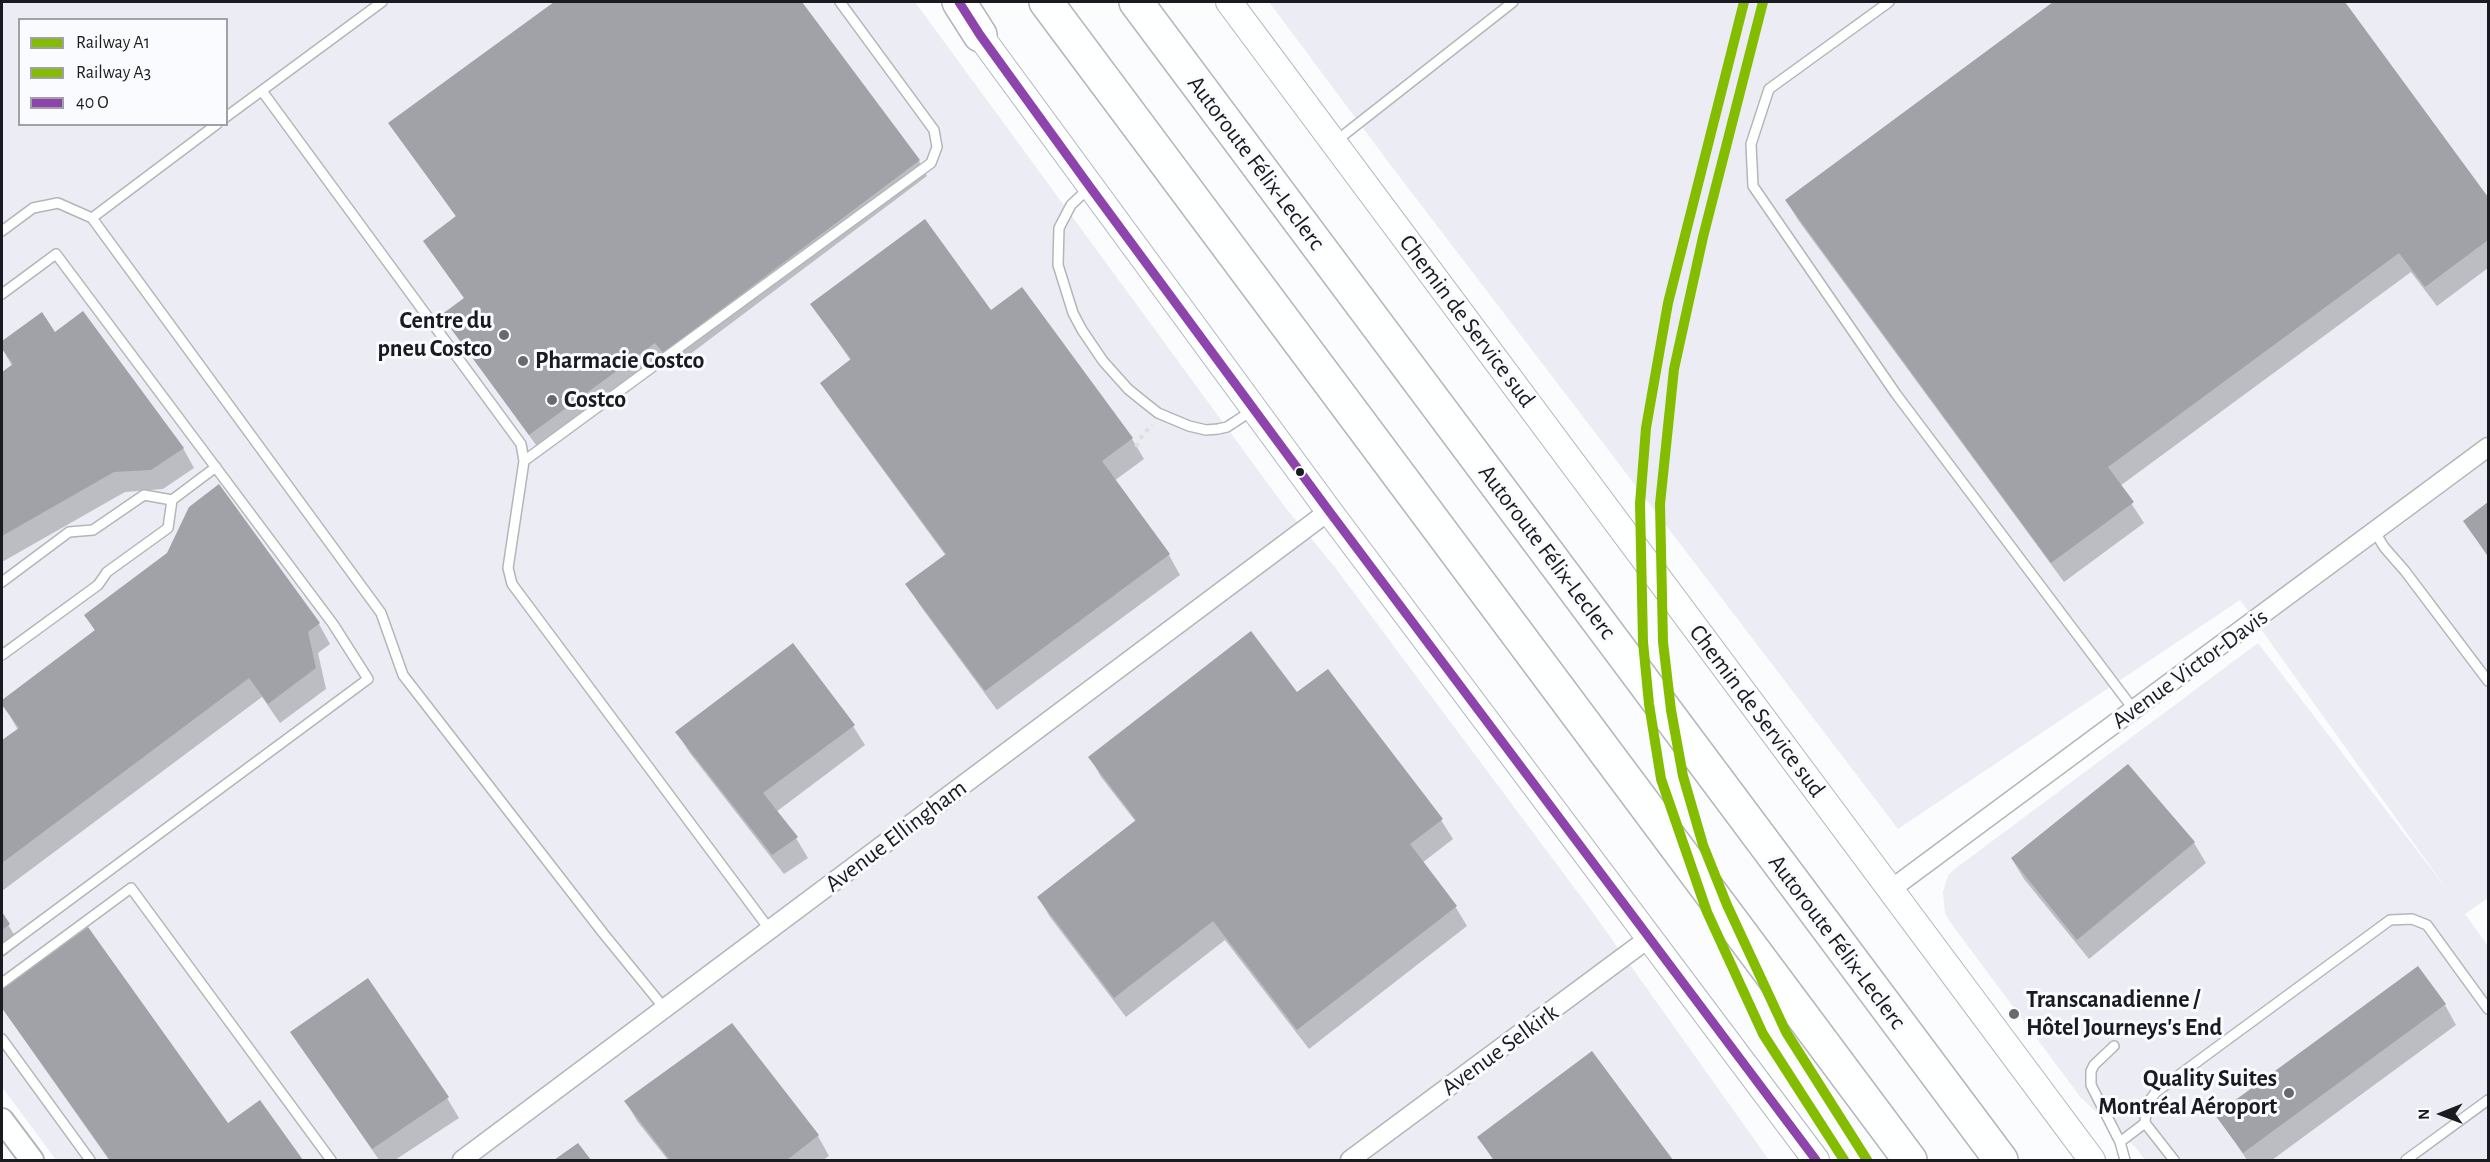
<!DOCTYPE html>
<html>
<head>
<meta charset="utf-8">
<style>
  body { margin:0 }
  #map { position:relative; width:2490px; height:1162px; overflow:hidden; background:#fbfcfe; font-family:"Alegreya Sans",sans-serif }
  canvas { display:block }
  .frame { position:absolute; inset:0; border:3px solid #191b21; pointer-events:none }
  .legend { position:absolute; left:18px; top:18px; width:210px; height:108px; box-sizing:border-box; background:#fafbff; border:2px solid #a0a1a6; margin:0; padding:8px 10px; list-style:none; font-size:18px; color:#191b21 }
  .legend li { display:flex; align-items:center; gap:12px; height:30px }
  .legend b { width:30px; border:2px solid #a0a1a6 }
  .north { position:absolute; left:2412px; top:1084px; width:60px; height:60px; -webkit-text-stroke:4px #fafbff; paint-order:stroke; rotate:269deg; font-size:16px; font-weight:700; line-height:24px; text-align:center; color:#191b21 }
  .north::after { content:''; display:block; margin:auto; width:21px; height:27px; background:#191b21; clip-path:polygon(50% 0,100% 100%,50% 72%,0 100%) }
</style>
</head>
<body>
<div id="map">
<canvas width="2490" height="1162"></canvas>
<div class="frame"></div>
<ul class="legend">
<li><b style="height:8px;background:#84bd00"></b>Railway A1</li>
<li><b style="height:8px;background:#84bd00"></b>Railway A3</li>
<li><b style="height:8px;background:#8e44ad"></b>40 O</li>
</ul>
<div class="north">N</div>
</div>
<script>
const ctx = document.querySelector('canvas').getContext('2d');
ctx.lineJoin = 'round';
function fillPath(path, color) {
  ctx.fillStyle = color;
  ctx.fill(path, 'evenodd');
}
function poly(rows) {
  const path = new Path2D();
  for (const r of rows) {
    path.moveTo(r[0], r[1]);
    for (let i = 2; i < r.length; i += 2) path.lineTo(r[i], r[i + 1]);
  }
  return path;
}
function strokePath(path, color, width, dash) {
  ctx.strokeStyle = color;
  ctx.lineWidth = width;
  ctx.lineCap = dash ? 'butt' : 'round';
  ctx.setLineDash(dash || []);
  ctx.stroke(path);
}
function label(font, color, halo, rows, align = 'center') {
  ctx.font = font + ' "Alegreya Sans",sans-serif';
  ctx.lineWidth = 6;
  ctx.setLineDash([]);
  ctx.textBaseline = 'middle';
  ctx.strokeStyle = halo;
  ctx.fillStyle = color;
  for (const [text, x, y, turn = 0] of rows) {
    ctx.save();
    ctx.translate(x, y);
    ctx.rotate((+turn || 0) * Math.PI / 180);
    ctx.textAlign = isNaN(turn) ? turn : align;
    if (halo) ctx.strokeText(text, 0, 0);
    ctx.fillText(text, 0, 0);
    ctx.restore();
  }
}
const built = poly([
  [2,2,915,2,1285,507,1334,566,1591,910,1769,1160,56,1160,2,1087],
  [20,20,226,20,226,124,20,124],
  [1269,2,2488,2,2488,898,2465,914,2488,946,2488,1160,2145,1160,2136,1148,2081,1098,1950,922,1945,913,1943,892,1948,875,1956,868,2258,643,2448,891,2240,600,1898,829,1389,163]
]);
const shadow = poly([
  [556,2,800,2,919,161,927,176,673,367,665,357,539,449,452,330,465,299,425,241,457,218,390,124],
  [2056,2,2343,2,2488,200,2488,268,2437,306,2411,272,2120,486,2144,523,2064,582,1798,220,1786,200],
  [1022,289,1132,439,1144,459,1114,481,1169,555,1180,575,997,710,919,604,907,584,946,556,834,403,822,383,851,361,812,304,991,312],
  [42,314,55,335,183,448,194,468,163,489,125,492,2,562,2,374,12,366,2,348,2,343],
  [2488,504,2488,557,2465,521],
  [86,616,319,624,330,644,318,653,326,689,280,723,262,697,2,891,2,742,18,730,2,702,95,631],
  [1297,694,1441,820,1453,839,1422,863,1455,906,1467,926,1309,1049,1225,940,1126,1017,1050,917,1038,897,1136,822,1101,777,1090,757],
  [853,726,865,745,776,812,796,838,808,858,784,874,689,752,677,732],
  [2128,766,2194,843,2206,863,2089,959,2024,879,2012,859],
  [2,915,20,944,2,958],
  [88,929,228,1125,260,1102,301,1160,109,1160,2,1008,2,991],
  [2445,1005,2456,1025,2272,1160,2247,1160,2217,1115],
  [292,1033,447,1098,459,1118,395,1160,379,1160],
  [1592,1053,1671,1160,1493,1160,1479,1137],
  [626,1102,818,1136,829,1156,823,1160,668,1160,637,1121]
]);
const building = poly([
  [554,2,802,2,920,160,663,353,655,343,529,435,441,315,464,298,423,241,456,216,388,123],
  [2053,2,2345,2,2488,197,2488,240,2425,287,2399,253,2108,467,2134,502,2051,563,1785,200],
  [925,219,991,310,1022,287,1133,438,1102,461,1170,554,985,691,905,584,946,554,820,383,851,359,810,304],
  [83,311,184,448,151,470,114,472,2,536,2,372,13,364,2,349,2,341,42,312,55,332],
  [219,484,320,623,308,632,316,668,268,704,249,678,2,863,2,740,19,728,2,705,2,700,95,630,84,615,167,553,189,507],
  [2488,502,2488,556,2463,521],
  [1251,631,1297,692,1328,669,1443,819,1410,844,1457,906,1297,1030,1213,921,1114,998,1037,897,1136,820,1088,757],
  [793,643,855,725,763,793,798,837,772,855,675,732],
  [2128,764,2195,842,2077,940,2011,858],
  [2,912,10,924,2,930],
  [88,927,228,1123,260,1100,303,1160,110,1160,2,1008,2,989],
  [2418,966,2446,1004,2243,1153,2215,1115],
  [368,978,449,1097,372,1149,290,1032],
  [732,1023,819,1135,787,1160,670,1160,624,1101],
  [1592,1051,1673,1160,1494,1160,1477,1137],
  [578,1143,591,1160,554,1160]
]);
const path = poly([
  [1136,447,1143,434,1153,425]
]);
const service = poly([
  [1889,2,1769,89,1751,144,1753,186,1896,394,2134,710],
  [262,91,521,444,524,461,508,568,512,584,770,930],
  [226,117,382,2],
  [1336,141,1513,2],
  [1090,187,1071,205,1059,228,1058,265,1073,313,1082,330,1103,361,1128,389,1144,402,1158,413,1189,426,1206,430,1218,429,1227,427,1253,410],
  [92,218,381,613,403,675,603,933,665,1009],
  [2,231,33,208,58,203,92,218,217,124],
  [2,294,56,254,333,624,368,679,2,950],
  [524,461,931,163,937,147,934,130,840,2],
  [172,500,216,467],
  [2375,532,2384,547,2405,571,2488,681],
  [2,582,69,532,93,530,144,495,172,500,168,528,107,572,98,585,2,655],
  [2,983,131,888,331,1160],
  [2,1039,90,1160],
  [2114,1046,2094,1065,2091,1071,2091,1085,2120,1142,2125,1160],
  [2120,1142,2145,1123],
  [2174,1160,2145,1123,2146,1109,2150,1100,2156,1092,2390,920,2412,919,2427,925,2488,1009],
  [2406,1160,2488,1100]
]);
const minor = poly([
  [1890,890,2488,447],
  [462,1160,1329,511],
  [1350,1160,1649,938]
]);
const tertiary = poly([
  [2,1120,32,1160]
]);
const secondary = poly([
  [1229,2,2092,1160],
  [970,22,1329,511,1816,1160]
]);
const motorway = poly([
  [959,2,980,35],
  [1046,2,1910,1160],
  [1136,2,2001,1160]
]);
const bus1 = poly([
  [959,2,980,35,1090,187,1329,511,1816,1160]
]);
const rail1 = poly([
  [1763,2,1703,237,1674,369,1660,504,1663,642,1671,710,1683,776,1703,845,1727,905,1786,1032,1867,1160]
]);
const rail2 = poly([
  [1744,2,1668,303,1646,428,1640,504,1643,642,1649,704,1661,779,1707,912,1763,1034,1844,1160]
]);
const markers = [
  [504,335,6,"#686a6e"],
  [523,361,6,"#686a6e"],
  [552,400,6,"#686a6e"],
  [1300,472,5,"#191b21"],
  [2014,1014,6,"#686a6e"],
  [2289,1093,6,"#686a6e"]
];
const streetNames = [
  ["Autoroute Félix-Leclerc",1256,163,53],
  ["Chemin de Service sud",1467,321,53],
  ["Autoroute Félix-Leclerc",1547,552,53],
  ["Avenue Victor-Davis",2190,669,-36],
  ["Chemin de Service sud",1757,711,53],
  ["Avenue Ellingham",896,836,-37],
  ["Autoroute Félix-Leclerc",1837,942,53],
  ["Avenue Selkirk",1500,1050,-36]
];
const poiNames = [
  ["Centre du",492,321,"right"],
  ["pneu Costco",492,349,"right"],
  ["Pharmacie Costco",535,361],
  ["Costco",564,400],
  ["Transcanadienne /",2026,1000],
  ["Hôtel Journeys's End",2026,1028],
  ["Quality Suites",2277,1079,"right"],
  ["Montréal Aéroport",2277,1107,"right"]
];
fillPath(built, '#ecedf4');
fillPath(shadow, '#0003');
fillPath(building, '#a1a2a7');
strokePath(service, '#b4b5b9', 12);
strokePath(minor, '#b4b5b9', 21);
strokePath(tertiary, '#b4b5b9', 26);
strokePath(secondary, '#b4b5b9', 28);
strokePath(motorway, '#b4b5b9', 36);
strokePath(path, '#dfdfdf', 4, [4.5, 4.5]);
strokePath(service, '#feffff', 9);
strokePath(minor, '#feffff', 18);
strokePath(tertiary, '#feffff', 22);
strokePath(secondary, '#feffff', 26);
strokePath(motorway, '#feffff', 33);
strokePath(bus1, '#8e44ad', 9);
strokePath(rail1, '#84bd00', 10);
strokePath(rail2, '#84bd00', 10);
for (const [x, y, r, color] of markers) {
  const dot = new Path2D();
  dot.arc(x, y, r, 0, 2 * Math.PI);
  ctx.fillStyle = color;
  ctx.fill(dot);
  strokePath(dot, '#fafbff', 2);
}
label('24px', '#191b21', '#fafbff', streetNames);
label('bold 24px', '#191b21', '#fafbff', poiNames, 'left');
</script>
</body>
</html>
